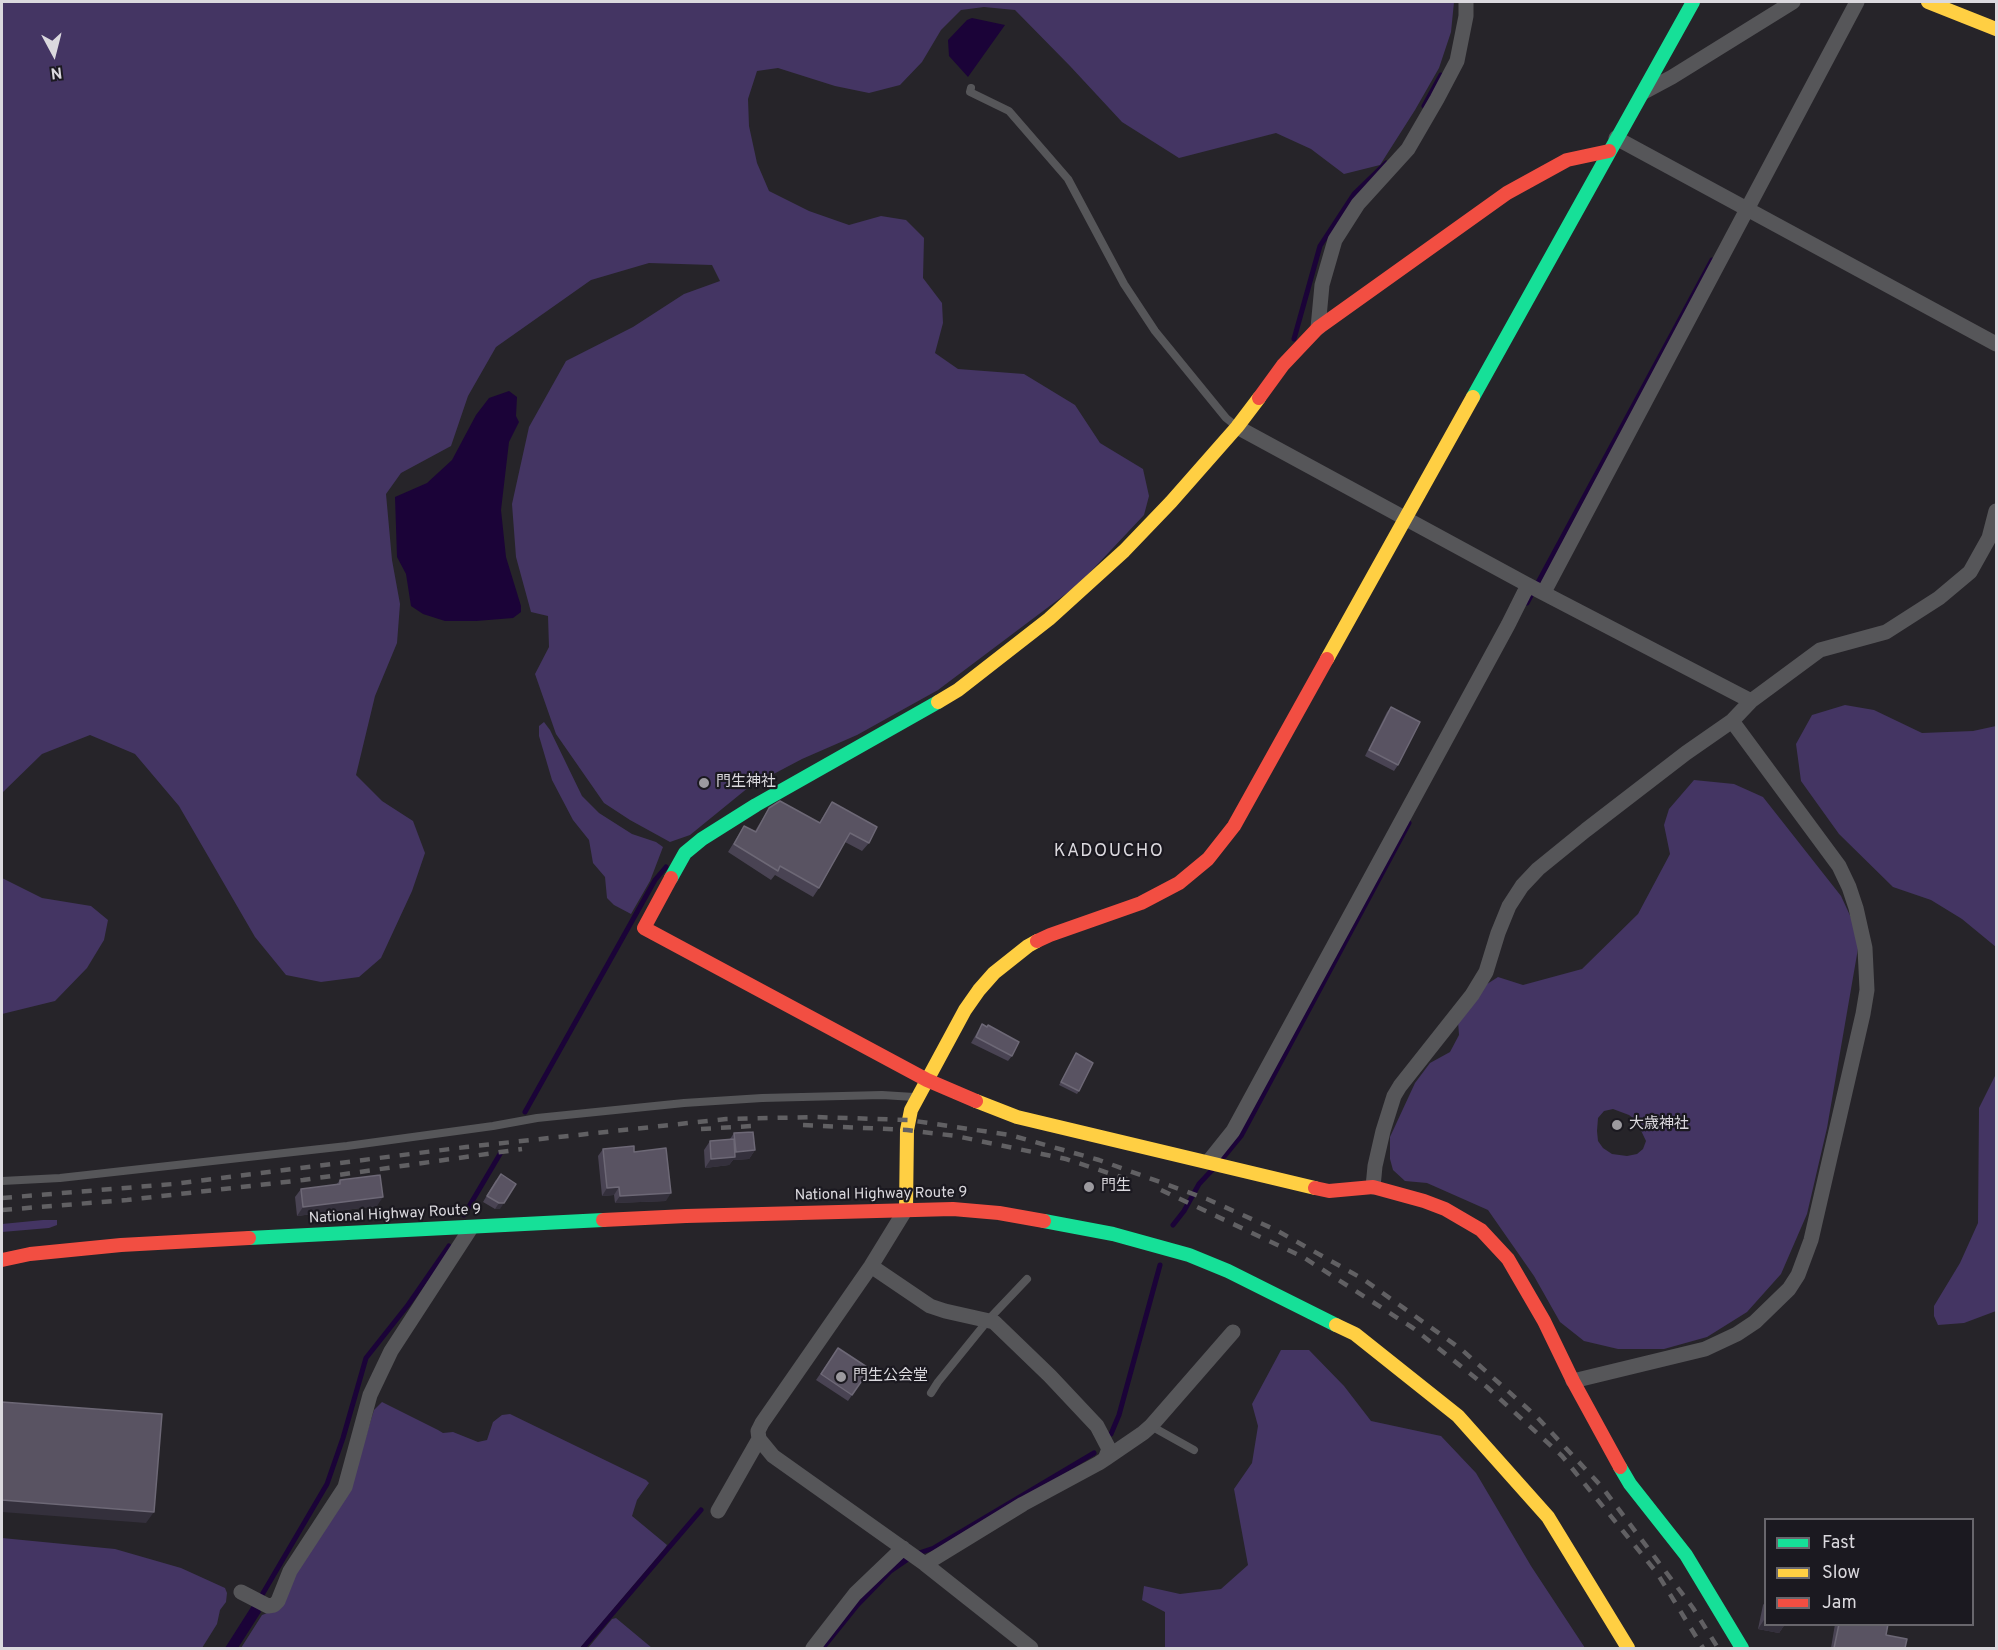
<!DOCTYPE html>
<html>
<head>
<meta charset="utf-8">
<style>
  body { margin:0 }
  #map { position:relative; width:1998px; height:1650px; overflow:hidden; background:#262429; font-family:Overpass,sans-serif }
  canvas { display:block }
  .frame { position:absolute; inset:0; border:3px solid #dbd9de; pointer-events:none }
  .legend { position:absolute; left:1764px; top:1518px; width:210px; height:108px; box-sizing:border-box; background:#1b1920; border:2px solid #68666c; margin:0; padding:8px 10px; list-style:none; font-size:18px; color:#dbd9de }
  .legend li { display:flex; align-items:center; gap:12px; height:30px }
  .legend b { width:30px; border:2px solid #68666c }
  .north { position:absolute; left:24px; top:24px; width:60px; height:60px; -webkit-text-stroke:4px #1b1920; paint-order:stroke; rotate:173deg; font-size:16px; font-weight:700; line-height:24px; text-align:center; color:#dbd9de }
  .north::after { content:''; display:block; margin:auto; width:21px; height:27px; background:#dbd9de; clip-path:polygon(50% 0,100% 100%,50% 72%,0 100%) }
</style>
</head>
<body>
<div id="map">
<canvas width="1998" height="1650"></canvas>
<div class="frame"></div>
<ul class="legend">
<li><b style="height:8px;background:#16e098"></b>Fast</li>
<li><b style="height:8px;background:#ffcf43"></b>Slow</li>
<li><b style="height:8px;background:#f24e42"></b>Jam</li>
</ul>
<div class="north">N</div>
</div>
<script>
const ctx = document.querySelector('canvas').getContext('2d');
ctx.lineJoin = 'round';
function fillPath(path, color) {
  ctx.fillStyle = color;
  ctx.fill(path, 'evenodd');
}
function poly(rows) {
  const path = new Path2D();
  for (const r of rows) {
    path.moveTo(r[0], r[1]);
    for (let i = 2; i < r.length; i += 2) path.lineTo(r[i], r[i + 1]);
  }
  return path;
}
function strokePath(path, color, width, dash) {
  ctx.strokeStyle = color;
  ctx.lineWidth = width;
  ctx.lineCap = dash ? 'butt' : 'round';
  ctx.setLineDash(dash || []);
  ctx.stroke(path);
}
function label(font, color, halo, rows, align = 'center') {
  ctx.font = font + ' Overpass,"Noto Sans JP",sans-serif';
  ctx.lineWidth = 4.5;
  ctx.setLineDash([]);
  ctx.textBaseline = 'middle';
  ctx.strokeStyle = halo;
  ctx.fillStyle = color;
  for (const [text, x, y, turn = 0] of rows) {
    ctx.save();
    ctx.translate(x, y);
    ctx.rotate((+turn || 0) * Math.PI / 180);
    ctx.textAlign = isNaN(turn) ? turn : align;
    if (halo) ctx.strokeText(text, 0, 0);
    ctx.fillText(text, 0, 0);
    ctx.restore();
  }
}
const green = poly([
  [2,2,1454,2,1451,32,1439,68,1415,110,1380,165,1344,174,1311,149,1276,133,1179,158,1122,122,1070,66,1015,10,984,7,961,10,941,30,922,62,900,85,869,93,835,86,778,68,757,71,748,99,749,126,757,163,769,191,809,211,849,225,881,216,906,220,924,238,923,278,942,303,943,323,935,353,958,369,1024,374,1075,405,1100,443,1143,469,1149,496,1144,515,1079,584,938,690,857,735,802,759,749,787,690,835,670,842,630,820,604,803,556,734,535,674,549,647,548,616,531,612,516,557,512,504,529,427,566,361,633,327,684,294,720,281,712,265,649,263,591,280,496,347,468,396,451,446,401,473,386,494,392,560,400,604,397,643,375,696,356,775,382,801,413,821,425,853,412,891,381,958,359,977,321,982,286,975,255,937,179,806,135,754,90,735,42,754,2,793],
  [1845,705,1874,710,1922,733,1973,731,1996,726,1996,947,1962,919,1931,900,1893,887,1839,834,1801,781,1796,744,1812,715],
  [544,722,550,730,582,796,599,813,632,834,656,842,663,847,650,881,631,914,614,905,607,898,605,877,593,863,589,840,573,820,552,780,539,736,539,726],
  [1694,780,1734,784,1763,797,1841,896,1860,937,1827,1128,1807,1214,1781,1274,1747,1312,1707,1337,1664,1349,1618,1349,1584,1341,1560,1322,1534,1276,1488,1210,1427,1183,1405,1181,1393,1170,1390,1159,1390,1137,1415,1083,1430,1063,1450,1052,1459,1035,1458,1021,1481,988,1498,977,1523,985,1582,969,1638,914,1670,854,1664,825,1669,809],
  [1613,1109,1629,1115,1636,1120,1646,1141,1643,1149,1637,1154,1627,1156,1612,1154,1603,1148,1598,1141,1597,1131,1598,1118,1604,1111],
  [2,878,42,898,91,906,108,920,104,940,87,968,55,1001,2,1014],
  [1996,1074,1996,1311,1964,1323,1938,1325,1934,1316,1934,1306,1960,1263,1978,1223,1979,1108],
  [43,1220,57,1220,57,1225,49,1228,2,1232,2,1224],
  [1281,1350,1309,1350,1344,1386,1371,1421,1441,1436,1476,1473,1531,1566,1585,1648,1165,1648,1165,1612,1142,1600,1144,1586,1180,1594,1221,1589,1248,1565,1234,1489,1252,1463,1258,1426,1252,1404],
  [382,1402,438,1430,443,1433,453,1432,478,1442,487,1440,493,1422,502,1415,510,1414,646,1480,649,1483,637,1500,632,1516,667,1545,665,1548,580,1648,241,1648,262,1615,270,1612,297,1572,351,1484,374,1410],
  [2,1538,115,1549,181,1568,225,1588,227,1593,226,1602,220,1610,217,1624,202,1648,2,1648],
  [616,1618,652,1648,588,1648,612,1619]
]);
const water = poly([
  [972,18,1005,25,968,77,949,56,948,40,967,20],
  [509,391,517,397,516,416,519,422,509,442,501,510,506,557,521,606,521,612,513,618,476,621,445,621,423,614,411,606,406,574,397,557,395,497,427,483,452,460,476,415,489,398],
  [904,1554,911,1560,892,1573,859,1607,826,1648,818,1648,852,1603],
  [253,1604,259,1607,261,1612,238,1648,225,1648]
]);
const stream = poly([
  [1424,106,1441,75],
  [1294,339,1320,246,1354,194,1386,163],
  [1527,603,1712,260],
  [525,1112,655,880,666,867],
  [1223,1158,1241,1136,1409,823],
  [464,1215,500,1154],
  [1173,1225,1184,1211,1199,1184,1213,1169],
  [1111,1434,1119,1415,1160,1265],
  [916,1554,934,1548,1094,1453],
  [259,1600,327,1484,343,1438,366,1358,408,1305,449,1246],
  [583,1648,701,1510]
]);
const lane = poly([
  [971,88,970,92,1009,111,1068,179,1124,284,1155,331,1226,418,1236,426],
  [2,1181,60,1178,347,1146,493,1126,537,1118,684,1103,762,1098,882,1095,914,1097],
  [931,1393,938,1382,989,1319,1027,1279],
  [1151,1426,1194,1450]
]);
const street = poly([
  [1644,92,1672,77,1793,2],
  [1616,138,1996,344],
  [1318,328,1322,285,1335,240,1358,204,1408,149,1437,99,1457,61,1466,16,1466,2],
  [1237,427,1528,585,1751,701],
  [1544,592,1857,2],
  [1209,1161,1233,1131,1508,625,1528,585],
  [1373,1187,1375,1166,1383,1131,1394,1096,1400,1086,1472,995,1486,972,1498,933,1509,906,1522,886,1538,869,1586,830,1686,753,1732,721,1751,701,1820,650,1886,632,1939,598,1970,572,1989,538,1996,511],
  [906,1209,871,1266,762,1423,758,1431,759,1439,773,1456,925,1564,1031,1648],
  [871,1266,930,1306,945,1311,994,1322,1050,1376,1097,1426,1109,1449,1105,1459,1099,1463,1023,1504,925,1564],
  [1573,1381,1705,1349,1737,1334,1755,1322,1789,1289,1798,1275,1811,1240,1863,1014,1867,990,1865,948,1856,908,1849,887,1839,866,1732,721],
  [1105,1459,1143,1433,1151,1426,1233,1332],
  [718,1511,759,1439],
  [241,1592,268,1606,274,1605,278,1601,290,1571,345,1487,370,1395,391,1351,471,1228],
  [813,1648,855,1594,903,1548]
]);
const fast = poly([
  [1473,397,1693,2],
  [671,878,685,853,702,839,756,805,938,702],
  [1044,1221,1113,1234,1189,1255,1228,1271,1336,1325],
  [249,1238,603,1220],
  [1620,1467,1630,1484,1686,1555,1742,1648]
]);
const slow = poly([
  [1928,2,1996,29],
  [1327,659,1473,397],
  [938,702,958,690,1049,619,1124,551,1171,502,1237,427,1259,398],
  [976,1101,1017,1117,1315,1188],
  [906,1209,907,1130,911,1110,965,1010,979,990,994,973,1028,946,1037,941],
  [1336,1325,1355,1334,1458,1416,1548,1517,1628,1648]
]);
const jam = poly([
  [1259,398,1283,365,1318,328,1507,193,1567,160,1609,151],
  [671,878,644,928,927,1080,976,1101],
  [1037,941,1050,935,1141,903,1179,883,1208,859,1234,826,1327,659],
  [1315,1188,1329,1191,1373,1187,1424,1201,1445,1209,1481,1230,1508,1259,1544,1321,1573,1381,1620,1467],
  [603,1220,686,1216,953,1209,999,1213,1044,1221],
  [2,1260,30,1254,121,1245,249,1238]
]);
const rail = poly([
  [803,1125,907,1130,956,1136,1066,1159,1136,1182],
  [701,1129,752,1126],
  [1161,1190,1303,1257,1413,1328,1487,1387,1562,1456,1657,1573,1703,1648],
  [2,1198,173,1184,466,1147,726,1119,816,1117,908,1120,1010,1135,1099,1160,1207,1199,1276,1230,1363,1279,1461,1349,1537,1417,1602,1487,1693,1608,1718,1648],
  [2,1210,127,1200,303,1180,522,1149]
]);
const wall = poly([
  [1391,707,1398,765,1394,771,1365,756,1387,712],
  [832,802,869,843,862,851,845,842,819,888,813,897,775,875,771,880,728,852,744,826,755,831,769,808,819,823],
  [982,1024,1012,1056,1008,1061,971,1043],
  [1076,1053,1079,1091,1077,1094,1059,1085],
  [734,1133,755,1150,749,1159,733,1160,729,1165,705,1168,704,1150,710,1141,730,1139],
  [603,1149,634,1152,666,1201,615,1203,614,1195,602,1196,598,1156],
  [340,1180,377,1206,297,1216,295,1197,301,1189,336,1185],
  [496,1180,500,1209,495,1209,483,1202],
  [838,1348,870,1369,848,1401,816,1380],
  [1766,1601,1766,1624,1785,1624,1779,1633,1758,1629,1763,1605],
  [1835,1624,1888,1624,1886,1635,1905,1648,1831,1648]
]);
const shadedWall = poly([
  [755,1150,749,1159,733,1160,729,1165,705,1168,711,1159,736,1152],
  [619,1187,614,1195,602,1196,607,1188],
  [671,1193,666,1201,615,1203,620,1196],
  [383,1197,377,1206,297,1216,303,1207],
  [499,1203,504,1203,500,1209,495,1209],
  [2,1500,154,1512,146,1523,2,1512],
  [1764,1620,1766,1621,1766,1624,1785,1624,1779,1633,1758,1629]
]);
const building = poly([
  [1391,707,1420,722,1398,765,1369,750,1391,707],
  [780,801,820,823,832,802,877,827,869,843,850,833,819,888,780,866,778,871,734,844,744,826,756,832,769,808,780,801],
  [982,1024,987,1027,988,1025,1019,1042,1012,1056,976,1037,982,1024],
  [1076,1053,1093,1063,1079,1091,1061,1082,1076,1053],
  [753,1132,755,1150,736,1152,734,1133,753,1132],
  [734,1139,735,1157,711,1159,710,1141,734,1139],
  [634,1146,634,1152,666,1148,671,1193,620,1196,619,1187,607,1188,603,1149,634,1146],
  [501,1174,516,1184,504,1203,499,1203,487,1196,501,1174],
  [380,1175,383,1197,303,1207,301,1189,340,1184,340,1180,380,1175],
  [838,1348,870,1369,852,1395,821,1374,838,1348],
  [2,1402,162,1414,154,1512,2,1500,2,1402],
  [1839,1624,1888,1624,1886,1635,1907,1639,1905,1648,1834,1648,1839,1624]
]);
const markers = [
  [704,783,6,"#9c9a9f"],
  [1617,1125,6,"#9c9a9f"],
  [1089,1187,6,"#9c9a9f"],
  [841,1377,6,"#9c9a9f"]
];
const poiNames = [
  ["門生神社",716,783],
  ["大歳神社",1629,1125],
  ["門生",1101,1187],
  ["門生公会堂",853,1377]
];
const streetNames = [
  ["National Highway Route 9",881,1195,-1],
  ["National Highway Route 9",395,1215,-3]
];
const quarterNames = [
  ["KADOUCHO",1109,852]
];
fillPath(green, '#443563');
fillPath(water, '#1b0338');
strokePath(stream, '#1b0338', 5);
strokePath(lane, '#565659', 8);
strokePath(street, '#565659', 15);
strokePath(fast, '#16e098', 14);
strokePath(slow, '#ffcf43', 14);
strokePath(jam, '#f24e42', 14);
strokePath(rail, '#616063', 4.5, [10, 10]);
fillPath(wall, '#494353');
fillPath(shadedWall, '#34303c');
fillPath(building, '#595362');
strokePath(building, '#6d6876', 1.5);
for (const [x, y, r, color] of markers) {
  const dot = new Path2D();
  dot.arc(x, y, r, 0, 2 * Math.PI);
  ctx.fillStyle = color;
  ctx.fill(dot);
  strokePath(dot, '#1b1920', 2);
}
label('15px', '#dbd9de', '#1b1920', poiNames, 'left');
label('15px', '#dbd9de', '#1b1920', streetNames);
ctx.letterSpacing = '1.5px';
label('18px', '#dbd9de', '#1b1920', quarterNames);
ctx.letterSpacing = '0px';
</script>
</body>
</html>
